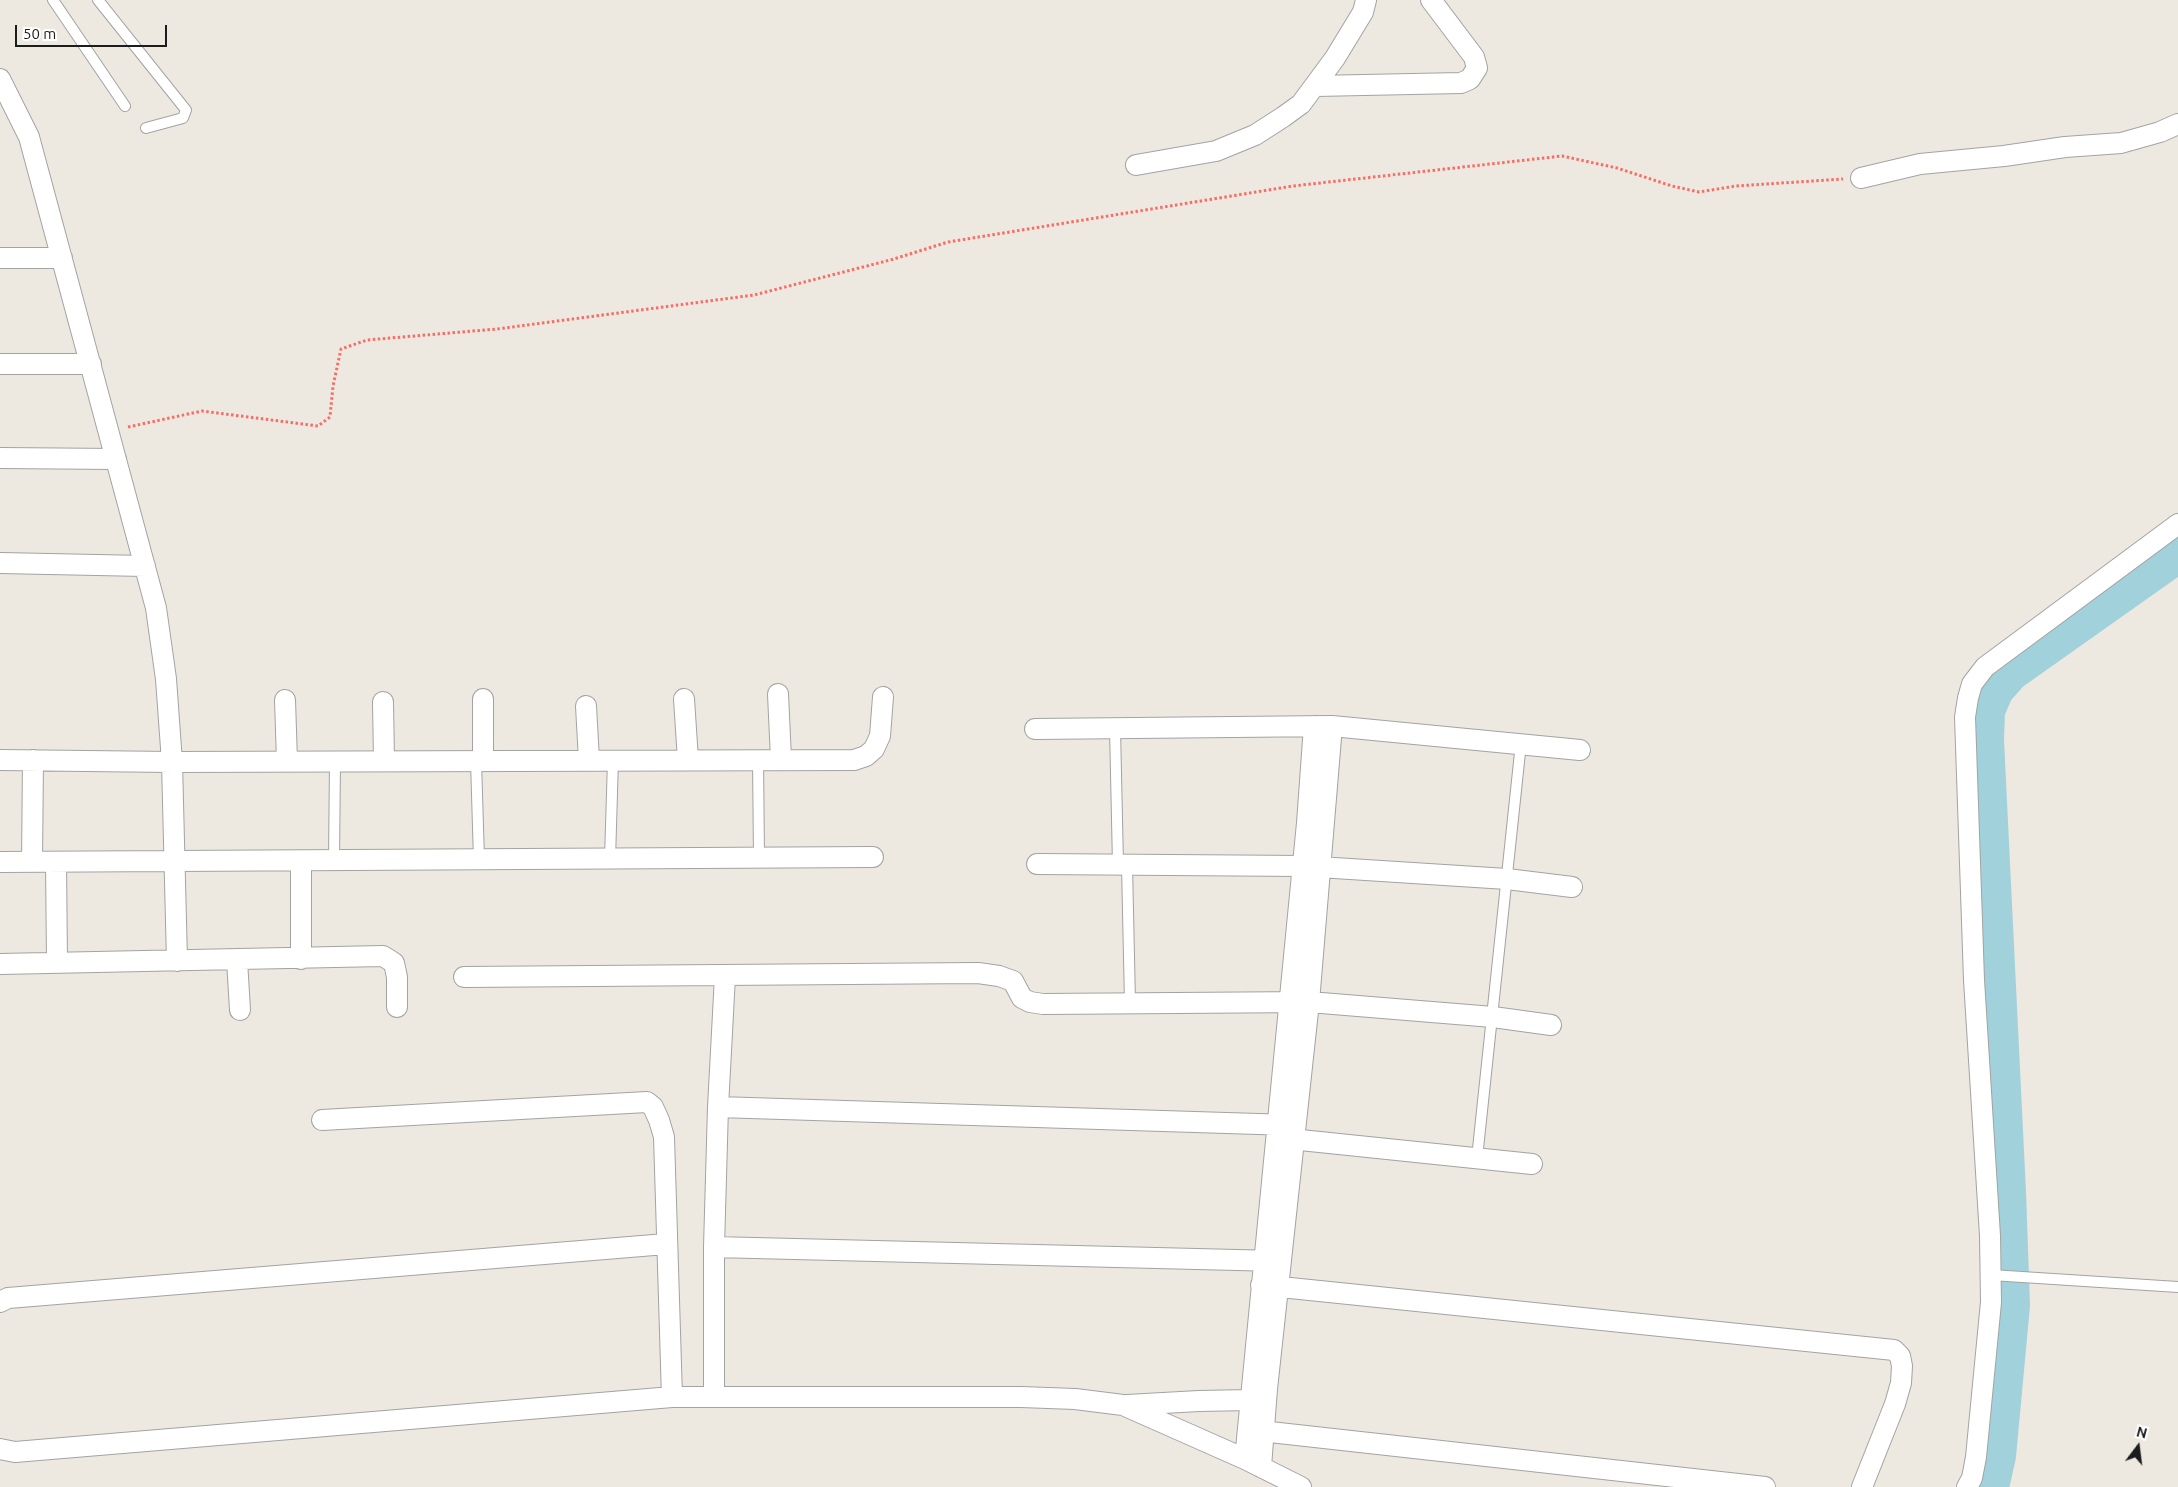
<!DOCTYPE html>
<html>
<head>
<meta charset="utf-8">
<style>
  body { margin:0 }
  #map { position:relative; width:2178px; height:1487px; overflow:hidden; background:#ede9e1; font-family:Ubuntu,sans-serif }
  canvas { display:block }
  .north { position:absolute; left:2113px; top:1422px; width:50px; height:50px; -webkit-text-stroke:4px #fff; paint-order:stroke; rotate:15deg; font-size:14px; font-weight:700; line-height:20px; text-align:center; color:#1c1c1c }
  .north::after { content:''; display:block; margin:auto; width:18px; height:22px; background:#1c1c1c; clip-path:polygon(50% 0,100% 100%,50% 72%,0 100%) }
  .scale { position:absolute; left:15px; top:25px; width:152px; height:22px; box-sizing:border-box; border:2px solid #1c1c1c; border-top:0; padding-left:6px; font-size:15px; line-height:18px; white-space:nowrap; color:#1c1c1c; -webkit-text-stroke:4px #fff; paint-order:stroke }
</style>
</head>
<body>
<div id="map">
<canvas width="2178" height="1487"></canvas>
<div class="north">N</div>
<div class="scale">50 m</div>
</div>
<script>
const ctx = document.querySelector('canvas').getContext('2d');
ctx.lineJoin = 'round';
function poly(rows) {
  const path = new Path2D();
  for (const r of rows) {
    path.moveTo(r[0], r[1]);
    for (let i = 2; i < r.length; i += 2) path.lineTo(r[i], r[i + 1]);
  }
  return path;
}
function strokePath(path, color, width, dash) {
  ctx.strokeStyle = color;
  ctx.lineWidth = width;
  ctx.lineCap = dash ? 'butt' : 'round';
  ctx.setLineDash(dash || []);
  ctx.stroke(path);
}
const river = poly([
  [1991,1487,1998,1456,2012,1305,2008,1192,1986,740,1987,711,1996,690,2011,673,2178,555]
]);
const path = poly([
  [128,427,202,411,318,426,330,417,333,386,341,349,367,340,497,329,754,295,894,259,948,242,1293,186,1562,156,1617,168,1672,186,1699,192,1736,186,1843,179]
]);
const lane = poly([
  [53,0,125,106],
  [98,0,186,110,183,118,146,128],
  [1115,728,1118,865],
  [758,759,759,858],
  [476,761,479,860],
  [610,859,613,760],
  [334,861,335,761],
  [1127,865,1130,1003],
  [1477,1158,1521,743],
  [1991,1275,2178,1287]
]);
const street = poly([
  [0,79,29,137,156,608,166,679,172,762,177,961],
  [1315,86,1461,83,1470,79,1477,68,1474,57,1431,0],
  [1136,165,1216,151,1255,135,1283,117,1301,104,1335,58,1363,12,1366,0],
  [1861,178,1920,164,2004,156,2065,147,2121,143,2160,132,2178,124],
  [0,258,62,258],
  [0,364,91,364],
  [0,458,116,459],
  [0,563,145,566],
  [778,694,781,759],
  [684,699,688,760],
  [285,700,287,761],
  [383,702,384,761],
  [586,706,589,760],
  [1035,729,1332,726,1580,750],
  [0,760,172,762,854,760,866,756,874,749,880,736,883,697],
  [483,761,483,699],
  [301,861,301,959],
  [0,862,873,857],
  [32,862,33,760],
  [56,862,57,962],
  [1037,864,1303,866,1507,879,1572,887],
  [237,960,240,1010],
  [0,964,383,956,394,963,397,977,397,1007],
  [464,977,978,973,999,976,1013,981,1022,998,1030,1002,1043,1004,1309,1002,1493,1017,1551,1025],
  [718,1107,1290,1125],
  [322,1120,647,1102,653,1107,659,1120,664,1137,672,1397],
  [1281,1138,1532,1164],
  [714,1247,1277,1261],
  [1261,1285,1894,1350,1900,1356,1902,1366,1901,1383,1895,1404,1862,1487],
  [0,1302,8,1298,666,1244],
  [714,1397,714,1247,718,1107,725,976],
  [1127,1405,1199,1401,1250,1400],
  [1252,1430,1765,1487],
  [0,1449,15,1452,672,1397,1021,1397,1075,1399,1123,1405,1245,1459,1301,1487],
  [1245,1459,1307,823,1314,726],
  [1261,1467,1267,1389,1309,1002,1332,726],
  [1967,1487,1972,1478,1976,1457,1991,1302,1990,1236,1974,980,1965,717,1968,698,1972,684,1985,667,2178,524]
]);
strokePath(river, '#a1d2db', 36);
strokePath(lane, '#a3a3a3', 12);
strokePath(street, '#a3a3a3', 22);
strokePath(path, '#f96d67', 3, [2.5, 2.5]);
strokePath(lane, '#fff', 10);
strokePath(street, '#fff', 20);
</script>
</body>
</html>
